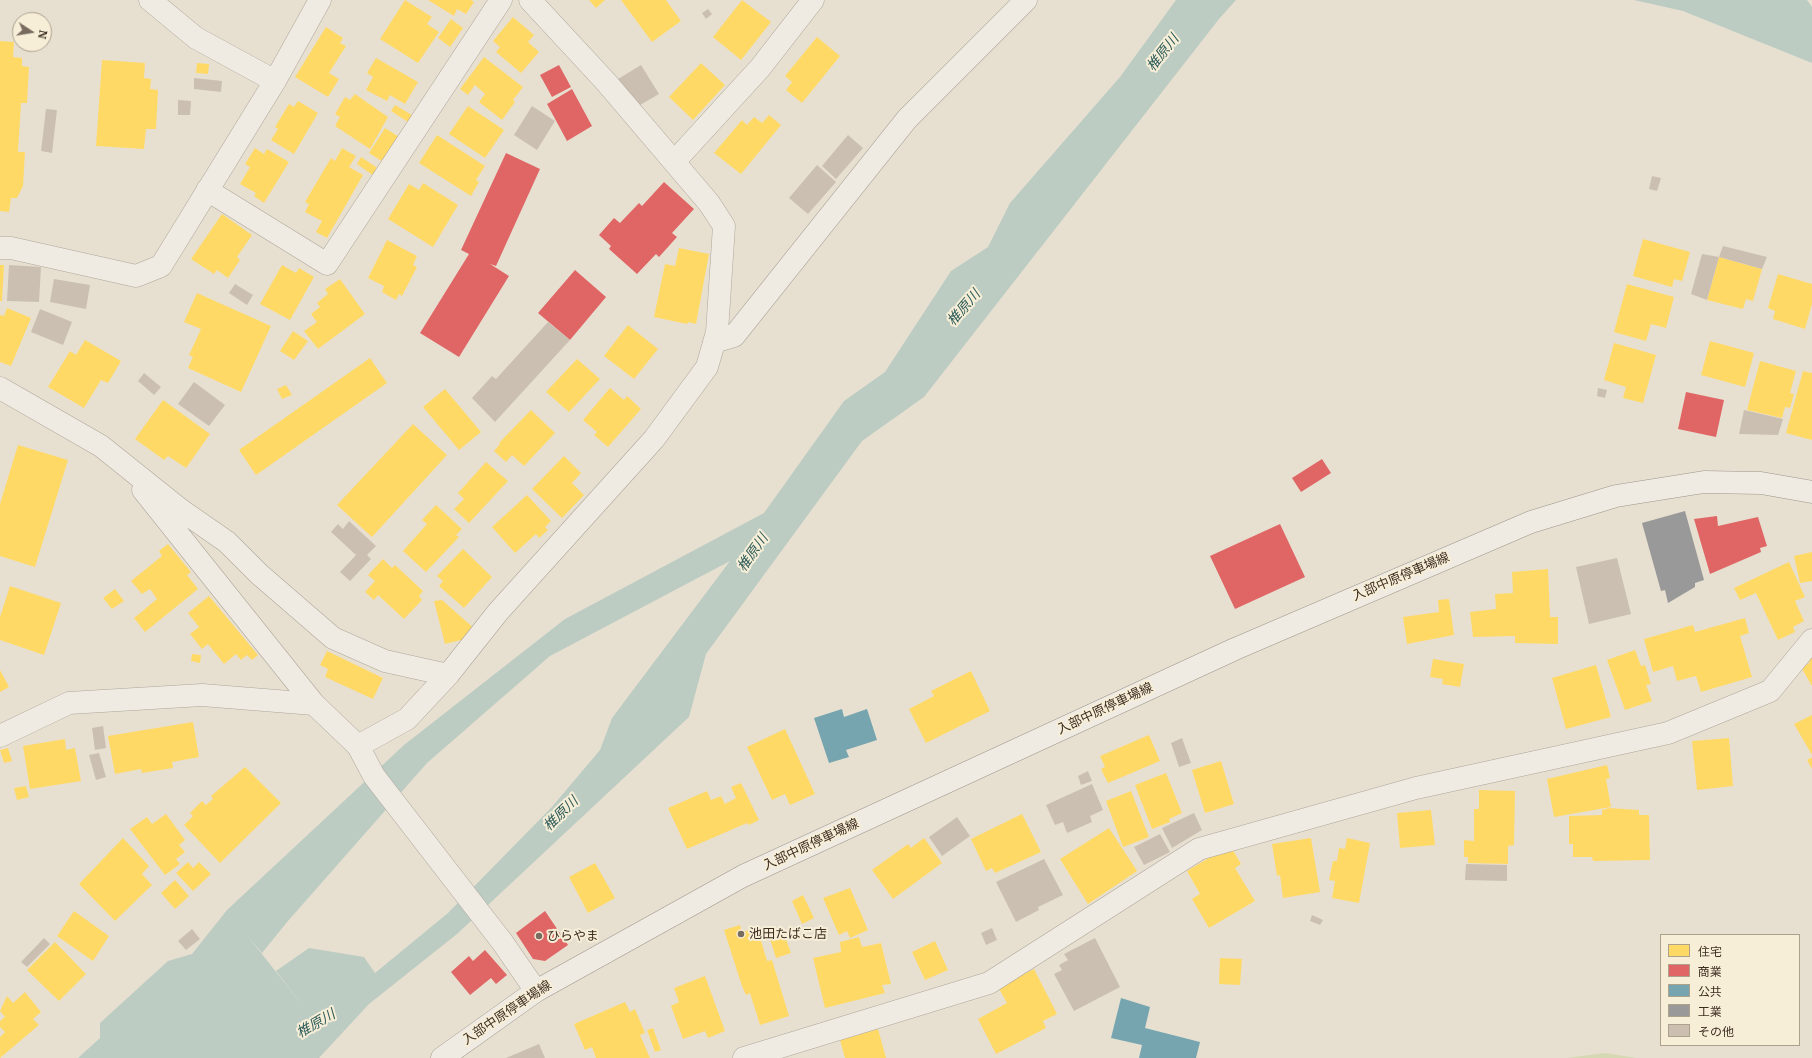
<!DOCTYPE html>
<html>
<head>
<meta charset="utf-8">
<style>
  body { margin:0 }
  #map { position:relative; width:1812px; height:1058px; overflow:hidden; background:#e7e0d1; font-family:Merriweather,"Noto Sans JP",serif }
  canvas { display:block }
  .legend { position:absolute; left:1660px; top:934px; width:140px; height:112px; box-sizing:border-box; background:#f7eed8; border:1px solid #ada18e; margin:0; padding:5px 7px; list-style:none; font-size:12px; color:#3d2e20 }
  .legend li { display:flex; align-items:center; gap:8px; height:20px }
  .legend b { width:20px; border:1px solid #ada18e }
  .north { position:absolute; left:12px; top:12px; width:40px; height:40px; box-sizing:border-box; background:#f7eed8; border:1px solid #ada18e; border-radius:50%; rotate:102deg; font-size:11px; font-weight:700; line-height:16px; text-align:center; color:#3d2e20 }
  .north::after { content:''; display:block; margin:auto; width:14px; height:18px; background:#786c5e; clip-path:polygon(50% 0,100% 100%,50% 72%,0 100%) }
</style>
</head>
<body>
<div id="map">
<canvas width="1812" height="1058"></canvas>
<ul class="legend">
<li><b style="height:11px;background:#ffd966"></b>住宅</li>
<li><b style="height:11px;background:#e06666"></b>商業</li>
<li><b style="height:11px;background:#76a5af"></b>公共</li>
<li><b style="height:11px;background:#999"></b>工業</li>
<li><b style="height:11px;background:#cbbfb2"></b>その他</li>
</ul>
<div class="north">N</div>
</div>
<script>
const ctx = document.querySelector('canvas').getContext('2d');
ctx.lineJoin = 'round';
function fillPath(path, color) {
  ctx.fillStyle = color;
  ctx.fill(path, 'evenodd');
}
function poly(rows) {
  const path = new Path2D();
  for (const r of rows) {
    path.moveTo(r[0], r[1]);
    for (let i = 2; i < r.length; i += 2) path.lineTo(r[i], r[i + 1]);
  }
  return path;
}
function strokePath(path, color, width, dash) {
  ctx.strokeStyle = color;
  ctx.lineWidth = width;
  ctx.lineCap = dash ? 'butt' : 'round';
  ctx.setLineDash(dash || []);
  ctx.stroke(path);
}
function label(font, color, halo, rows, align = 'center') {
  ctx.font = font + ' Merriweather,"Noto Sans JP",serif';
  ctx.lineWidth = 4;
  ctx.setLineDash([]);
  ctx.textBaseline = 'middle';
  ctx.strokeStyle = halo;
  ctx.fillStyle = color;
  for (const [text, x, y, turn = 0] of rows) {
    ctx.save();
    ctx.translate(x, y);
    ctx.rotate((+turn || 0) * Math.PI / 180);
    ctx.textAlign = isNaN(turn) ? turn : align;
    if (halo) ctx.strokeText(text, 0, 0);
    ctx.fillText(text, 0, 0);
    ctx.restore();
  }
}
const green = poly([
  [1605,1053,1637,1058,1567,1058]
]);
const water = poly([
  [1176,0,1236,0,1219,19,924,397,862,441,706,654,689,717,457,934,369,1004,319,1058,78,1058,100,1038,100,1023,168,961,192,954,227,910,404,745,565,619,764,513,844,401,885,372,951,271,988,247,1010,203,1120,77],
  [730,561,612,718,600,750,551,808,448,913,375,973,364,957,309,948,276,971,306,1010,247,935,262,953,288,921,427,763,550,656],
  [1634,0,1807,0,1812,7,1812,63,1683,11]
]);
const homes = poly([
  [405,0,432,17,427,24,439,32,418,63,380,39],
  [428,0,471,0,474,2,466,14,457,9,454,16],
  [589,0,605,0,596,8],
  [621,0,666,0,681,21,652,42],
  [742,0,771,22,741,60,713,37],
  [513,17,534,35,528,42,539,52,521,73,496,52,500,47,493,41],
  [451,19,463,28,450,47,438,38],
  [326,27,343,38,340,43,346,46,329,73,339,79,328,97,295,77],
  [817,37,840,56,802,103,786,90,792,82,785,76],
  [0,41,14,42,13,57,22,58,22,66,29,67,27,103,21,103,18,152,25,152,23,186,17,198,11,198,9,212,0,211],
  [484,57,523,87,513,100,515,102,502,120,479,102,485,94,475,85,468,95,460,89],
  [376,58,418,82,405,104,390,95,387,101,366,90,373,77,367,73],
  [102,60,145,63,144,78,151,79,150,89,158,90,156,129,146,129,144,149,96,146],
  [197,63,209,64,208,74,196,73],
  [701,63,725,85,693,120,669,97],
  [355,94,388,117,370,149,335,126,340,117,335,114,345,97,350,100],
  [298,101,318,113,294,154,271,140,278,129,275,127,289,104,294,107],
  [395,105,412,115,408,122,391,111],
  [468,106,504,130,485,158,449,134],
  [769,115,781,125,741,174,714,153,742,120,747,125,754,117,762,123],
  [385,128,399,137,383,162,369,153],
  [437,135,485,166,476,180,479,182,471,196,419,163],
  [255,148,264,154,267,149,289,162,264,203,254,196,256,193,240,184,250,167,245,164],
  [342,148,356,156,349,167,363,175,327,238,316,232,322,221,305,212,309,204,305,202,331,158,335,161],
  [361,157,379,169,374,176,357,164],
  [423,183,458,205,433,247,388,219,409,184,419,190],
  [222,214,252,235,237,257,240,260,228,278,217,270,214,274,191,259],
  [1643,239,1690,252,1682,281,1674,279,1672,287,1633,276],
  [387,240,417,256,413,265,417,267,402,296,399,294,396,300,382,292,384,286,368,278],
  [679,248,709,254,696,324,688,322,687,324,654,317,665,264,675,266],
  [1719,257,1762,269,1753,301,1746,299,1743,309,1707,300],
  [0,265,4,265,2,301,0,301],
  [282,265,296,273,299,268,314,277,290,320,260,304],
  [1778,274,1812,284,1812,304,1805,329,1773,319,1775,311,1768,308],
  [340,279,365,314,318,349,304,331,317,322,311,314,320,307,317,303,328,294,325,289],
  [1627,284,1674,297,1666,328,1651,324,1646,341,1614,332],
  [197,293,271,326,241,392,188,368,193,357,189,355,201,329,184,322],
  [7,308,31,318,11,366,0,362,0,315,4,316],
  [628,325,658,349,634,379,604,356],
  [293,331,308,341,294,360,280,351],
  [85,340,121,361,108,383,101,380,84,408,48,387,70,351,76,355],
  [1710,341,1754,353,1745,387,1701,375],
  [1614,343,1656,355,1643,403,1623,398,1626,387,1604,380],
  [370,358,387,383,256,475,239,450],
  [577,359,600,379,569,412,546,392],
  [1760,361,1796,371,1790,393,1794,394,1790,408,1785,407,1782,418,1747,410],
  [1803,371,1812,373,1812,440,1786,433],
  [286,385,292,395,282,399,277,389],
  [610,388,624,400,627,396,641,409,608,447,594,435,597,432,583,420],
  [445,389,481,432,459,450,423,407],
  [163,400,210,434,186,468,168,456,164,460,135,439],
  [531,410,555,433,524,466,512,455,506,462,494,451,500,444,499,443],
  [413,424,447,455,372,537,337,505],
  [18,445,68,460,35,567,0,556,0,504],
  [564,456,581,473,572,483,584,495,562,518,532,489],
  [486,462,508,481,469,523,454,509,464,499,458,493],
  [527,495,551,521,545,527,548,530,539,538,536,534,515,553,492,527],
  [436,505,462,529,456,535,459,537,426,572,403,551,427,524,422,520],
  [168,544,191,572,187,575,198,589,145,632,134,618,157,599,150,589,142,594,131,581,162,556,159,551],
  [463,549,492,577,464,608,439,586,443,581,437,576],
  [1812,552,1812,581,1800,583,1794,556],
  [383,559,392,568,395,565,423,591,419,596,422,600,404,619,378,595,374,600,365,592,375,581,368,575],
  [1789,562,1805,597,1795,601,1804,621,1793,627,1795,632,1778,640,1756,593,1740,600,1734,588],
  [1548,569,1550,617,1558,617,1558,644,1515,643,1515,636,1473,637,1470,612,1496,609,1495,594,1513,593,1512,572],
  [10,586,61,603,44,655,0,640,0,617],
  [115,589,124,601,112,609,103,598],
  [209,596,258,655,252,660,247,655,241,660,236,654,224,664,208,644,202,649,190,634,199,627,188,613],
  [1449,599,1454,635,1407,644,1403,617,1439,612,1438,600],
  [442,600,476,630,473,637,445,644,434,601],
  [1745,618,1749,633,1740,636,1752,677,1701,692,1696,676,1677,681,1673,666,1653,672,1644,639,1693,625,1695,632],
  [1635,650,1641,666,1645,665,1651,684,1646,685,1652,701,1625,710,1607,660],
  [327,651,383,678,373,699,325,677,328,669,320,665],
  [192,654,201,655,200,663,191,661],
  [1812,657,1812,686,1801,667,1810,663,1806,661],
  [1433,659,1464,664,1460,687,1442,684,1443,679,1430,677],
  [1596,665,1611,717,1566,729,1552,678],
  [0,670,9,687,0,692],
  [971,671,990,711,926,743,909,709,934,696,931,691],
  [1812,715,1812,755,1794,724],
  [193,722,199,757,172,762,173,768,142,773,141,769,115,774,108,736],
  [785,729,815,794,790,805,785,794,772,800,747,747],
  [1149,735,1160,761,1108,783,1101,769,1105,767,1100,756],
  [1729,738,1733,786,1697,790,1692,741],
  [65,739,66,750,75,748,81,781,30,789,23,746],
  [8,748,12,761,4,763,0,750],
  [1812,757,1812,769,1807,760],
  [1221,761,1234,804,1205,813,1192,770],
  [1607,765,1610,778,1606,779,1611,807,1554,817,1547,779],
  [245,767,281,803,220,863,184,825,193,816,190,813,202,801,206,805,213,799,211,796],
  [1166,773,1182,813,1169,819,1170,822,1152,829,1135,785],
  [741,783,759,820,749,825,747,823,687,849,668,808,707,791,711,800,721,796,725,804,736,798,731,787],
  [26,786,29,797,17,800,14,788],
  [1479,790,1515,791,1514,845,1508,846,1508,864,1468,863,1468,857,1464,857,1464,840,1474,841,1474,809,1479,809],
  [1131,791,1149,837,1123,847,1106,801],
  [1609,808,1639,810,1639,815,1649,815,1650,860,1593,861,1592,857,1573,857,1573,844,1569,844,1569,816,1602,815,1602,810],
  [1431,810,1435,845,1400,848,1397,813],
  [166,814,185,840,179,845,185,852,176,859,180,864,165,875,130,829,147,817,152,824],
  [1022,814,1041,852,995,873,992,868,986,871,971,839],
  [1109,828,1137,871,1088,904,1060,859],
  [123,838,149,866,142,874,152,885,115,921,79,884],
  [924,838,942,863,893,899,872,870,908,844,911,848],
  [1311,838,1320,892,1283,898,1280,875,1277,876,1272,844],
  [1347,838,1370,843,1359,903,1332,898,1335,881,1329,880,1333,861,1337,861,1339,848,1345,849],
  [1230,845,1241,864,1235,868,1255,901,1209,928,1192,899,1200,894,1187,871],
  [188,862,193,868,199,862,211,874,193,891,176,873],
  [595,863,615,898,588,913,569,877],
  [175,880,189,896,175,909,161,893],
  [850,888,868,930,850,938,847,931,839,935,823,898],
  [803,895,814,918,802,924,792,901],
  [74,911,109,936,93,961,57,936],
  [740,925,742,932,757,927,767,961,772,960,789,1016,760,1025,750,993,746,995,742,986,724,930],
  [784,934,791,953,776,958,770,939],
  [859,937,862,947,881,943,891,984,882,985,885,993,825,1008,813,958,841,952,840,942],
  [935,941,948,970,925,980,912,952],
  [55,942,86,974,59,1001,27,970],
  [1220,958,1242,959,1240,985,1219,984],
  [1034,969,1057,1014,1043,1021,1046,1028,996,1054,978,1019,1007,1003,998,987],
  [705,976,725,1031,708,1038,705,1031,683,1039,671,1006,679,1002,674,988],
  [25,992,41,1012,33,1019,39,1025,0,1058,0,1037,5,1032,0,1027,0,1021,5,1017,0,1011,7,996,13,1003],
  [625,1002,630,1012,635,1009,645,1033,640,1035,650,1058,596,1058,592,1047,585,1050,574,1024],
  [653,1028,661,1050,655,1052,647,1030],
  [878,1029,886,1058,845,1058,840,1040]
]);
const shops = poly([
  [559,65,571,87,552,97,540,75],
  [572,89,592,126,567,141,547,104],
  [506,153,540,169,496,266,490,264,509,276,459,357,420,333,469,254,461,250],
  [664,182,694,209,672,233,677,237,659,257,656,254,637,274,609,249,611,246,599,235,614,218,620,223,639,203,642,206],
  [575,270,606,297,570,340,538,313],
  [1686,392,1724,400,1716,437,1678,429],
  [1322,459,1331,473,1301,492,1292,478],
  [1717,516,1718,526,1758,517,1767,546,1760,548,1761,552,1710,574,1694,519],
  [1280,524,1305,577,1235,609,1210,556],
  [545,911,568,945,545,961,533,959,516,933],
  [485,950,507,975,496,984,491,978,470,995,451,972,469,956,473,961]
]);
const public = poly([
  [842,709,844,717,867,709,877,740,846,750,849,757,829,763,814,718],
  [1121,998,1150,1007,1145,1028,1200,1042,1196,1058,1139,1058,1142,1045,1111,1038]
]);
const industry = poly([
  [1685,511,1704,580,1695,583,1695,587,1668,603,1665,590,1661,591,1642,523]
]);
const building = poly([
  [708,9,712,14,706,19,702,13],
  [641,65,659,94,635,108,618,79],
  [194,78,222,81,221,92,194,89],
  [178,100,191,101,190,115,178,115],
  [532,106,555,121,537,150,514,135],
  [46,109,57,110,52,153,41,151],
  [848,135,863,148,836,179,822,166],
  [817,165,836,182,808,214,789,198],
  [1652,176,1661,178,1657,191,1649,189],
  [1723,246,1767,257,1762,269,1719,257],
  [1702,254,1719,257,1707,300,1691,294],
  [9,265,41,267,39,302,7,301],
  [54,279,90,285,86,309,50,302],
  [235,284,253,295,247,305,229,293],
  [40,309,72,322,63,345,31,332],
  [548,322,570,340,495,422,472,398,492,376,496,379],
  [144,373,161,387,154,395,138,381],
  [194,382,225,405,209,426,178,404],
  [1598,388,1607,390,1605,398,1597,396],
  [1744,410,1783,419,1778,435,1739,434],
  [349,521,376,546,367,555,371,559,350,581,340,572,356,555,331,532,338,524,343,529],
  [1617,558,1631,614,1589,624,1576,567],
  [103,726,106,748,95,750,92,728],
  [1182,738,1191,763,1179,767,1171,743],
  [99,753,106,777,96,780,89,755],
  [1088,771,1092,781,1081,785,1078,776],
  [1092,784,1103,810,1090,816,1092,822,1067,833,1063,822,1055,825,1046,805],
  [1194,813,1202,830,1172,848,1162,828],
  [957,817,970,836,942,856,929,837],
  [1160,834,1170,852,1144,865,1134,847],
  [1044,859,1063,895,1038,907,1039,910,1016,922,996,882],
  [1466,864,1507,865,1507,881,1465,880],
  [1312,915,1323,920,1320,925,1310,921],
  [992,928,997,940,986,945,981,933],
  [192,929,200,939,186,950,178,941],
  [44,938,50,944,27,967,21,962],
  [1095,938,1120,987,1074,1011,1054,974,1062,970,1059,965,1068,960,1064,954],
  [539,1044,545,1058,506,1058]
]);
const street = poly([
  [150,0,196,38,275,81,320,0],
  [530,0,606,82,709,203,724,226,717,332,707,367,654,439,498,612,448,675,407,719,358,746,374,776,503,943,536,991],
  [674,162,760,68,813,0],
  [207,190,327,264,501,0],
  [0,248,11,248,136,276,161,266,275,81],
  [714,342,734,336,907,119,1026,0],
  [0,388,101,446,181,510,227,542,259,574,333,638,385,661,448,675],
  [143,490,314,704,358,746],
  [0,736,69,703,202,695,314,704],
  [744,1058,989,983,1199,849,1416,788,1668,733,1770,691,1812,640]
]);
const secondary = poly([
  [442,1058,536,991,743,876,1235,649,1531,522,1616,496,1704,482,1761,483,1812,492]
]);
const markers = [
  [741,934,4,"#786c5e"],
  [539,936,4,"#786c5e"]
];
const streetNames = [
  ["入部中原停車場線",1401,577,-23],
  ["入部中原停車場線",1105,709,-25],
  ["入部中原停車場線",811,845,-25],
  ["入部中原停車場線",507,1013,-34]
];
const poiNames = [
  ["池田たばこ店",749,934],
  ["ひらやま",547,936]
];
const waterNames = [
  ["椎原川",1163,53,-52],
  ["椎原川",964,308,-49],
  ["椎原川",753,553,-55],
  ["椎原川",561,814,-44],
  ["椎原川",316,1024,-30]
];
fillPath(green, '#d6d7b3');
fillPath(water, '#bcccc2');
fillPath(homes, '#ffd966');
fillPath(shops, '#e06666');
fillPath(public, '#76a5af');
fillPath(industry, '#999');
fillPath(building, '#cbbfb2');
strokePath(street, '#ada599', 23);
strokePath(secondary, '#9c958a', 23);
strokePath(street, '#efebe3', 22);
strokePath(secondary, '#efebe3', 22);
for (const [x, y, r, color] of markers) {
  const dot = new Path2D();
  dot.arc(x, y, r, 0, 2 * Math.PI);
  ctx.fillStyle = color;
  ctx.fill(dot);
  strokePath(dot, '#f7eed8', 1.5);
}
label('13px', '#3d2e20', '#f7eed8', streetNames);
label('13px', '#3d2e20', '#f7eed8', poiNames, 'left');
label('italic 14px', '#2f5d5a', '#f7eed8', waterNames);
</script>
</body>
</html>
